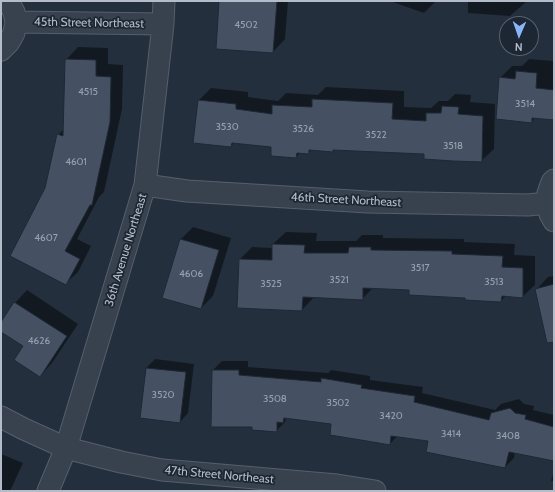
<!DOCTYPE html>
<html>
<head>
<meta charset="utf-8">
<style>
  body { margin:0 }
  #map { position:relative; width:555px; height:492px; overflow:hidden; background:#242f3e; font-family:Cabin,sans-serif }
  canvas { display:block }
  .frame { position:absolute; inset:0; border:2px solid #b4bcc9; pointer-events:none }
  .north { position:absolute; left:499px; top:16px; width:40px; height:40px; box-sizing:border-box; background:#1d2633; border:1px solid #59626f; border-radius:50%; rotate:182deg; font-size:11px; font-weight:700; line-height:16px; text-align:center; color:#b4bcc9 }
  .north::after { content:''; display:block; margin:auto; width:14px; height:18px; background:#8ab4f8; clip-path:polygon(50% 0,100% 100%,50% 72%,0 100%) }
</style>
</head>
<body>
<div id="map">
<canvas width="555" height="492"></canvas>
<div class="frame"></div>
<div class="north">N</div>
</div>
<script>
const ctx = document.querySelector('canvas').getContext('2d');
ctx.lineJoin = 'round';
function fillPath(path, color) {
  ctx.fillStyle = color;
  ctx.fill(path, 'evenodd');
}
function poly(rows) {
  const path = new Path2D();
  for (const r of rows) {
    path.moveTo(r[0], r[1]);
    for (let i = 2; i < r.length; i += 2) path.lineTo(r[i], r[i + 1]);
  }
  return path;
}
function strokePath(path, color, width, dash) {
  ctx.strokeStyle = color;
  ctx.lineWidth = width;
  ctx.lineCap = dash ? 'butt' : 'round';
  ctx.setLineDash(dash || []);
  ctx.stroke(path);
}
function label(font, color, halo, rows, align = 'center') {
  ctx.font = font + ' Cabin,sans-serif';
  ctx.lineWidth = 3.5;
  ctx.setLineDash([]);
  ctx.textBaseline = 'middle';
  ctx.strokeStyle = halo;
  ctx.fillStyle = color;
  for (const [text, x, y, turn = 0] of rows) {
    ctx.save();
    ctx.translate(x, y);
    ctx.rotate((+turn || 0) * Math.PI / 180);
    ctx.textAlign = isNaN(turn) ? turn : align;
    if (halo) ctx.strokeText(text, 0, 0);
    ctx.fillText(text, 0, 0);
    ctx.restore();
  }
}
const shadow = poly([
  [220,1,288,1,285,39,273,52],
  [390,1,436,1,424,13],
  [468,1,527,1,510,16,468,13],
  [78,47,108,48,108,64,123,65,122,109,104,192,99,197,77,239,91,246,78,272,65,284,46,189,58,135,65,128,66,60],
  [529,59,554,61,554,119,536,117,532,122,500,78,512,66,522,66],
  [326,87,404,91,404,107,431,108,439,101,448,101,455,94,471,95,470,102,495,104,494,149,481,161,425,153,335,149,333,151,312,149,309,153,300,153,296,157,272,146,235,142,231,146,194,142,199,100,211,88,248,92,248,97,278,101,286,93,318,95],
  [193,227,231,238,213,296,201,308,164,297,181,239],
  [286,232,317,233,316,241,356,241,362,235,383,235,383,238,464,239,464,242,515,244,514,255,535,256,535,285,522,297,506,296,501,301,411,289,374,287,362,299,314,297,302,310,240,259,252,247,273,248,273,244],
  [554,276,554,318,536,290,548,277],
  [27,290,78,324,52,363,40,376,24,346,1,331,1,324,15,303],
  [155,359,194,364,188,413,180,422,141,418,146,368],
  [222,361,248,361,248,367,328,373,331,370,370,376,370,380,423,387,422,393,495,410,501,404,519,399,524,404,534,406,533,410,554,415,554,460,515,452,514,458,505,467,429,440,398,435,390,444,332,423,287,417,286,419,285,422,276,431,253,426,213,370],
  [1,454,23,463,10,491,1,491],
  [554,470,554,481,551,481]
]);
const building = poly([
  [219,1,277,1,273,53,216,49,219,1],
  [65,59,96,60,96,76,111,77,110,122,92,205,90,205,65,251,80,259,66,285,10,256,45,188,57,134,63,136,65,59],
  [516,71,537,73,536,88,554,90,554,120,532,118,532,123,496,119,499,77,515,79,516,71],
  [312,99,393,103,392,119,426,121,426,113,441,113,442,106,459,107,458,114,483,116,482,162,453,161,424,159,424,154,333,150,333,152,309,150,309,154,297,153,296,158,271,156,271,147,232,143,231,147,193,143,198,100,236,104,236,109,272,114,272,105,312,107,312,99],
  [180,239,219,250,201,309,162,298,180,239],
  [272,244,305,245,304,253,348,253,349,247,371,247,371,250,452,251,452,254,503,256,502,267,523,268,523,298,502,296,501,302,465,300,465,298,409,295,409,290,363,288,363,300,303,297,302,311,237,308,239,259,272,260,272,244],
  [554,284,554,342,547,343,535,289,554,284],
  [14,302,67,336,40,377,14,360,23,346,1,332,1,322,14,302],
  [146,368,186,372,180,423,140,418,146,368],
  [212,370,239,370,239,375,321,382,321,378,362,385,361,388,415,396,414,402,489,420,491,413,510,408,515,413,526,415,525,419,554,427,554,461,509,452,505,468,426,452,428,441,391,436,390,445,367,441,330,435,331,424,284,418,283,423,277,422,277,432,252,430,252,427,211,427,212,370]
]);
const minor = poly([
  [16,22,163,24],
  [1,50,9,42,14,33,16,22,14,12,8,1],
  [554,180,552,182,548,193,547,203,550,214,554,221],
  [145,185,187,191,368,202,528,205,547,203],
  [1,417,24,429,66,448,121,462,162,470,337,485,375,491],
  [48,491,66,448,145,185,163,24,164,1]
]);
const numberNames = [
  ["4502",246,25],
  ["4515",88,92],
  ["3514",525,104],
  ["3530",227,127],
  ["3526",303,129],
  ["3522",376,135],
  ["3518",453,146],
  ["4601",76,162],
  ["4607",46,238],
  ["3517",420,268],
  ["4606",191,274],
  ["3521",339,280],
  ["3513",494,282],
  ["3525",271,284],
  ["4626",39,341],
  ["3520",163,395],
  ["3508",275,399],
  ["3502",338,403],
  ["3420",391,416],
  ["3414",451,434],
  ["3408",508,436]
];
const streetNames = [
  ["45th Street Northeast",89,23,1],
  ["46th Street Northeast",346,200,3],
  ["36th Avenue Northeast",126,250,-73],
  ["47th Street Northeast",219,475,5]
];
fillPath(shadow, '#0007');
fillPath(building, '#455162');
strokePath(building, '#1f2835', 1);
strokePath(minor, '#565f6c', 23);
strokePath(minor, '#38414e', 21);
label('10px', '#98a1af', null, numberNames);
label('12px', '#b4bcc9', '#1d2633', streetNames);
</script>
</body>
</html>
